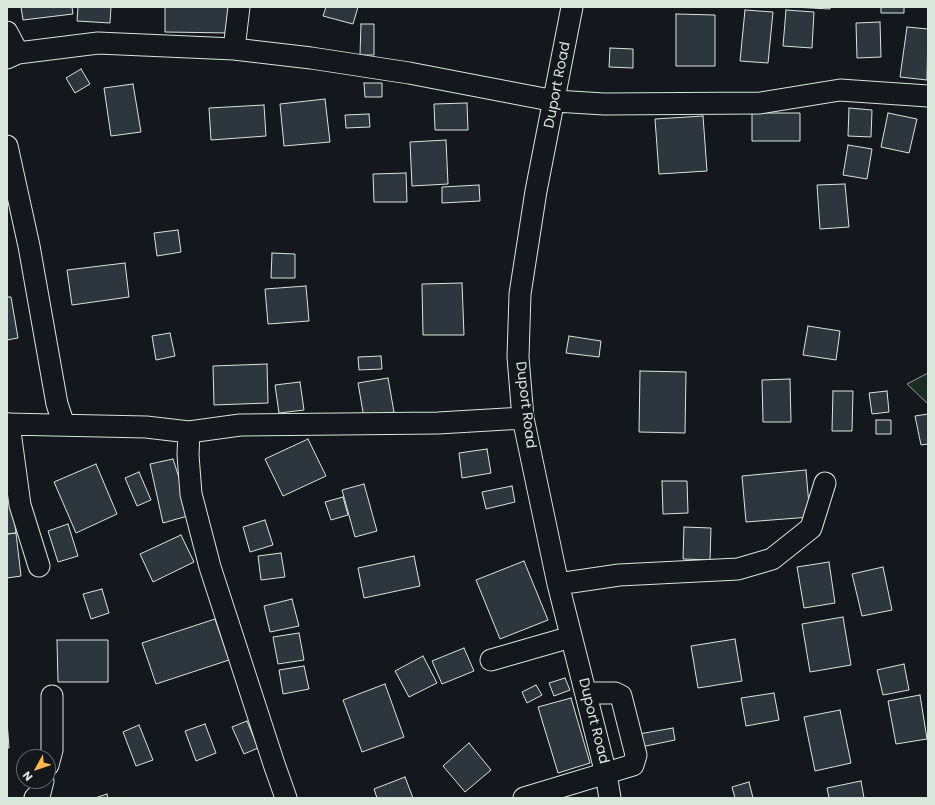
<!DOCTYPE html>
<html>
<head>
<meta charset="utf-8">
<style>
  body { margin:0 }
  #map { position:relative; width:935px; height:805px; overflow:hidden; background:#14181c; font-family:Poppins,sans-serif }
  canvas { display:block }
  .frame { position:absolute; inset:0; border:8px solid #d8e6dc; pointer-events:none }
  .north { position:absolute; left:16px; top:749px; width:40px; height:40px; box-sizing:border-box; background:#14181c; border:1px solid #626a69; border-radius:50%; rotate:230deg; font-size:11px; font-weight:700; line-height:16px; text-align:center; color:#d8e6dc }
  .north::after { content:''; display:block; margin:auto; width:14px; height:18px; background:#ffb74d; clip-path:polygon(50% 0,100% 100%,50% 72%,0 100%) }
</style>
</head>
<body>
<div id="map">
<canvas width="935" height="805"></canvas>
<div class="frame"></div>
<div class="north">N</div>
</div>
<script>
const ctx = document.querySelector('canvas').getContext('2d');
ctx.lineJoin = 'round';
function fillPath(path, color) {
  ctx.fillStyle = color;
  ctx.fill(path, 'evenodd');
}
function poly(rows) {
  const path = new Path2D();
  for (const r of rows) {
    path.moveTo(r[0], r[1]);
    for (let i = 2; i < r.length; i += 2) path.lineTo(r[i], r[i + 1]);
  }
  return path;
}
function strokePath(path, color, width, dash) {
  ctx.strokeStyle = color;
  ctx.lineWidth = width;
  ctx.lineCap = dash ? 'butt' : 'round';
  ctx.setLineDash(dash || []);
  ctx.stroke(path);
}
function label(font, color, halo, rows, align = 'center') {
  ctx.font = font + ' Poppins,sans-serif';
  ctx.lineWidth = 3;
  ctx.setLineDash([]);
  ctx.textBaseline = 'middle';
  ctx.strokeStyle = halo;
  ctx.fillStyle = color;
  for (const [text, x, y, turn = 0] of rows) {
    ctx.save();
    ctx.translate(x, y);
    ctx.rotate((+turn || 0) * Math.PI / 180);
    ctx.textAlign = isNaN(turn) ? turn : align;
    if (halo) ctx.strokeText(text, 0, 0);
    ctx.fillText(text, 0, 0);
    ctx.restore();
  }
}
const green = poly([
  [928,373,928,404,907,384,928,373]
]);
const building = poly([
  [21,7,72,7,73,14,23,20,21,7],
  [78,7,111,7,110,23,77,21,78,7],
  [165,7,231,7,231,33,165,32,165,7],
  [326,7,358,7,353,24,323,16,326,7],
  [793,7,830,7,830,9,793,7],
  [881,7,904,7,904,13,881,13,881,7],
  [745,10,773,12,768,63,740,61,745,10],
  [786,10,814,12,812,48,783,46,786,10],
  [676,14,715,15,715,66,676,66,676,14],
  [880,22,881,57,857,58,856,23,880,22],
  [361,24,374,24,374,55,360,55,361,24],
  [907,27,928,29,927,80,900,77,907,27],
  [610,48,633,49,633,68,609,67,610,48],
  [81,69,90,84,75,93,66,78,81,69],
  [364,83,382,83,382,97,365,97,364,83],
  [133,84,141,132,111,136,104,88,133,84],
  [325,99,330,142,284,146,280,104,325,99],
  [467,103,468,130,435,130,434,104,467,103],
  [264,105,266,136,211,140,209,108,264,105],
  [849,108,872,110,871,137,848,136,849,108],
  [752,113,800,113,800,141,752,141,752,113],
  [888,113,917,119,909,153,881,147,888,113],
  [369,114,370,127,346,128,345,115,369,114],
  [703,116,707,171,659,174,655,119,703,116],
  [446,140,448,184,412,186,410,142,446,140],
  [848,145,872,149,867,179,843,175,848,145],
  [406,173,407,202,374,202,373,174,406,173],
  [845,184,849,227,820,229,817,185,845,184],
  [479,185,480,201,442,203,442,187,479,185],
  [178,230,181,252,157,256,154,233,178,230],
  [272,253,295,254,295,278,271,278,272,253],
  [125,263,129,297,72,305,67,270,125,263],
  [462,283,464,335,423,335,422,284,462,283],
  [306,286,309,321,268,324,265,289,306,286],
  [7,297,11,297,18,338,7,340,7,297],
  [808,326,840,331,836,360,803,355,808,326],
  [170,333,175,356,156,360,152,336,170,333],
  [569,336,601,341,599,357,566,353,569,336],
  [381,356,382,369,359,370,358,357,381,356],
  [267,364,268,403,214,405,213,366,267,364],
  [640,371,686,372,685,433,639,432,640,371],
  [388,378,394,412,364,418,358,383,388,378],
  [790,379,791,422,763,422,762,380,790,379],
  [300,382,304,410,279,413,275,385,300,382],
  [833,391,853,391,852,431,832,431,833,391],
  [887,391,889,412,872,414,869,393,887,391],
  [928,414,928,444,921,445,915,416,928,414],
  [876,420,891,420,891,434,876,434,876,420],
  [308,439,326,476,283,496,265,459,308,439],
  [487,449,491,473,462,478,459,453,487,449],
  [173,459,191,515,163,523,150,464,173,459],
  [96,464,117,514,76,533,54,482,96,464],
  [806,470,810,517,746,522,742,476,806,470],
  [139,472,151,500,137,506,125,478,139,472],
  [662,481,687,481,688,513,663,514,662,481],
  [364,484,377,531,355,537,342,490,364,484],
  [512,486,515,502,486,509,482,492,512,486],
  [7,487,10,487,16,533,7,534,7,487],
  [343,497,348,515,331,520,325,502,343,497],
  [265,520,273,545,250,552,243,527,265,520],
  [68,524,78,556,58,562,48,531,68,524],
  [684,527,711,528,710,560,683,559,684,527],
  [16,533,21,576,7,578,7,534,16,533],
  [181,535,194,562,153,582,140,554,181,535],
  [281,553,285,577,261,580,258,556,281,553],
  [414,556,420,586,364,598,358,568,414,556],
  [524,561,548,620,500,639,476,580,524,561],
  [829,562,835,603,804,608,797,567,829,562],
  [883,567,892,610,862,616,852,574,883,567],
  [102,589,109,613,91,619,83,594,102,589],
  [292,599,299,626,270,632,264,606,292,599],
  [843,617,851,665,810,672,802,624,843,617],
  [215,619,229,660,156,684,142,643,215,619],
  [299,633,304,660,278,664,273,637,299,633],
  [735,639,742,681,698,688,691,646,735,639],
  [57,640,108,640,108,682,58,682,57,640],
  [464,648,474,671,442,684,432,661,464,648],
  [423,656,437,683,409,697,395,671,423,656],
  [904,664,909,690,883,695,877,670,904,664],
  [304,666,309,689,283,694,279,670,304,666],
  [565,678,570,690,554,696,549,683,565,678],
  [385,684,404,737,362,752,343,700,385,684],
  [536,685,542,695,527,703,522,692,536,685],
  [774,693,779,720,746,726,741,698,774,693],
  [920,695,927,739,896,744,888,701,920,695],
  [571,698,590,763,558,773,538,707,571,698],
  [840,710,851,763,815,771,804,717,840,710],
  [7,721,9,748,7,748,7,721],
  [247,721,258,748,244,754,232,727,247,721],
  [205,724,216,753,196,761,185,731,205,724],
  [139,725,153,760,136,766,123,732,139,725],
  [673,728,675,740,641,747,639,734,673,728],
  [469,743,491,770,465,792,443,766,469,743],
  [405,777,413,798,377,798,374,789,405,777],
  [861,781,864,798,829,798,827,788,861,781],
  [749,782,753,798,735,798,732,787,749,782],
  [107,794,108,798,95,798,107,794]
]);
const minor = poly([
  [572,7,536,191,520,294,518,357,523,418,558,584,606,774,610,798],
  [7,32,18,53],
  [234,49,239,7],
  [7,58,18,53,98,43,234,49,311,58,409,73,555,101,604,104,760,103,840,90,928,96],
  [7,146,29,246,57,404,64,425],
  [7,424,146,427,189,432,240,425,438,423,523,418],
  [9,424,20,505,39,566],
  [189,432,188,455,191,494,210,567,274,764,286,798],
  [558,584,619,575,738,569,772,559,811,528,825,483],
  [491,660,571,637],
  [48,765,52,750,52,696],
  [35,798,40,793,43,781],
  [524,798,633,765,636,755,621,696,615,693,586,693]
]);
const streetNames = [
  ["Duport Road",558,85,-79],
  ["Duport Road",525,405,83],
  ["Duport Road",593,721,76]
];
fillPath(green, '#1a2d24');
strokePath(green, '#939e99', 1);
fillPath(building, '#2c363c');
strokePath(building, '#d8e6dc', 1);
strokePath(minor, '#d8e6dc', 23);
strokePath(minor, '#14181c', 21);
label('14px', '#d8e6dc', '#14181c', streetNames);
</script>
</body>
</html>
